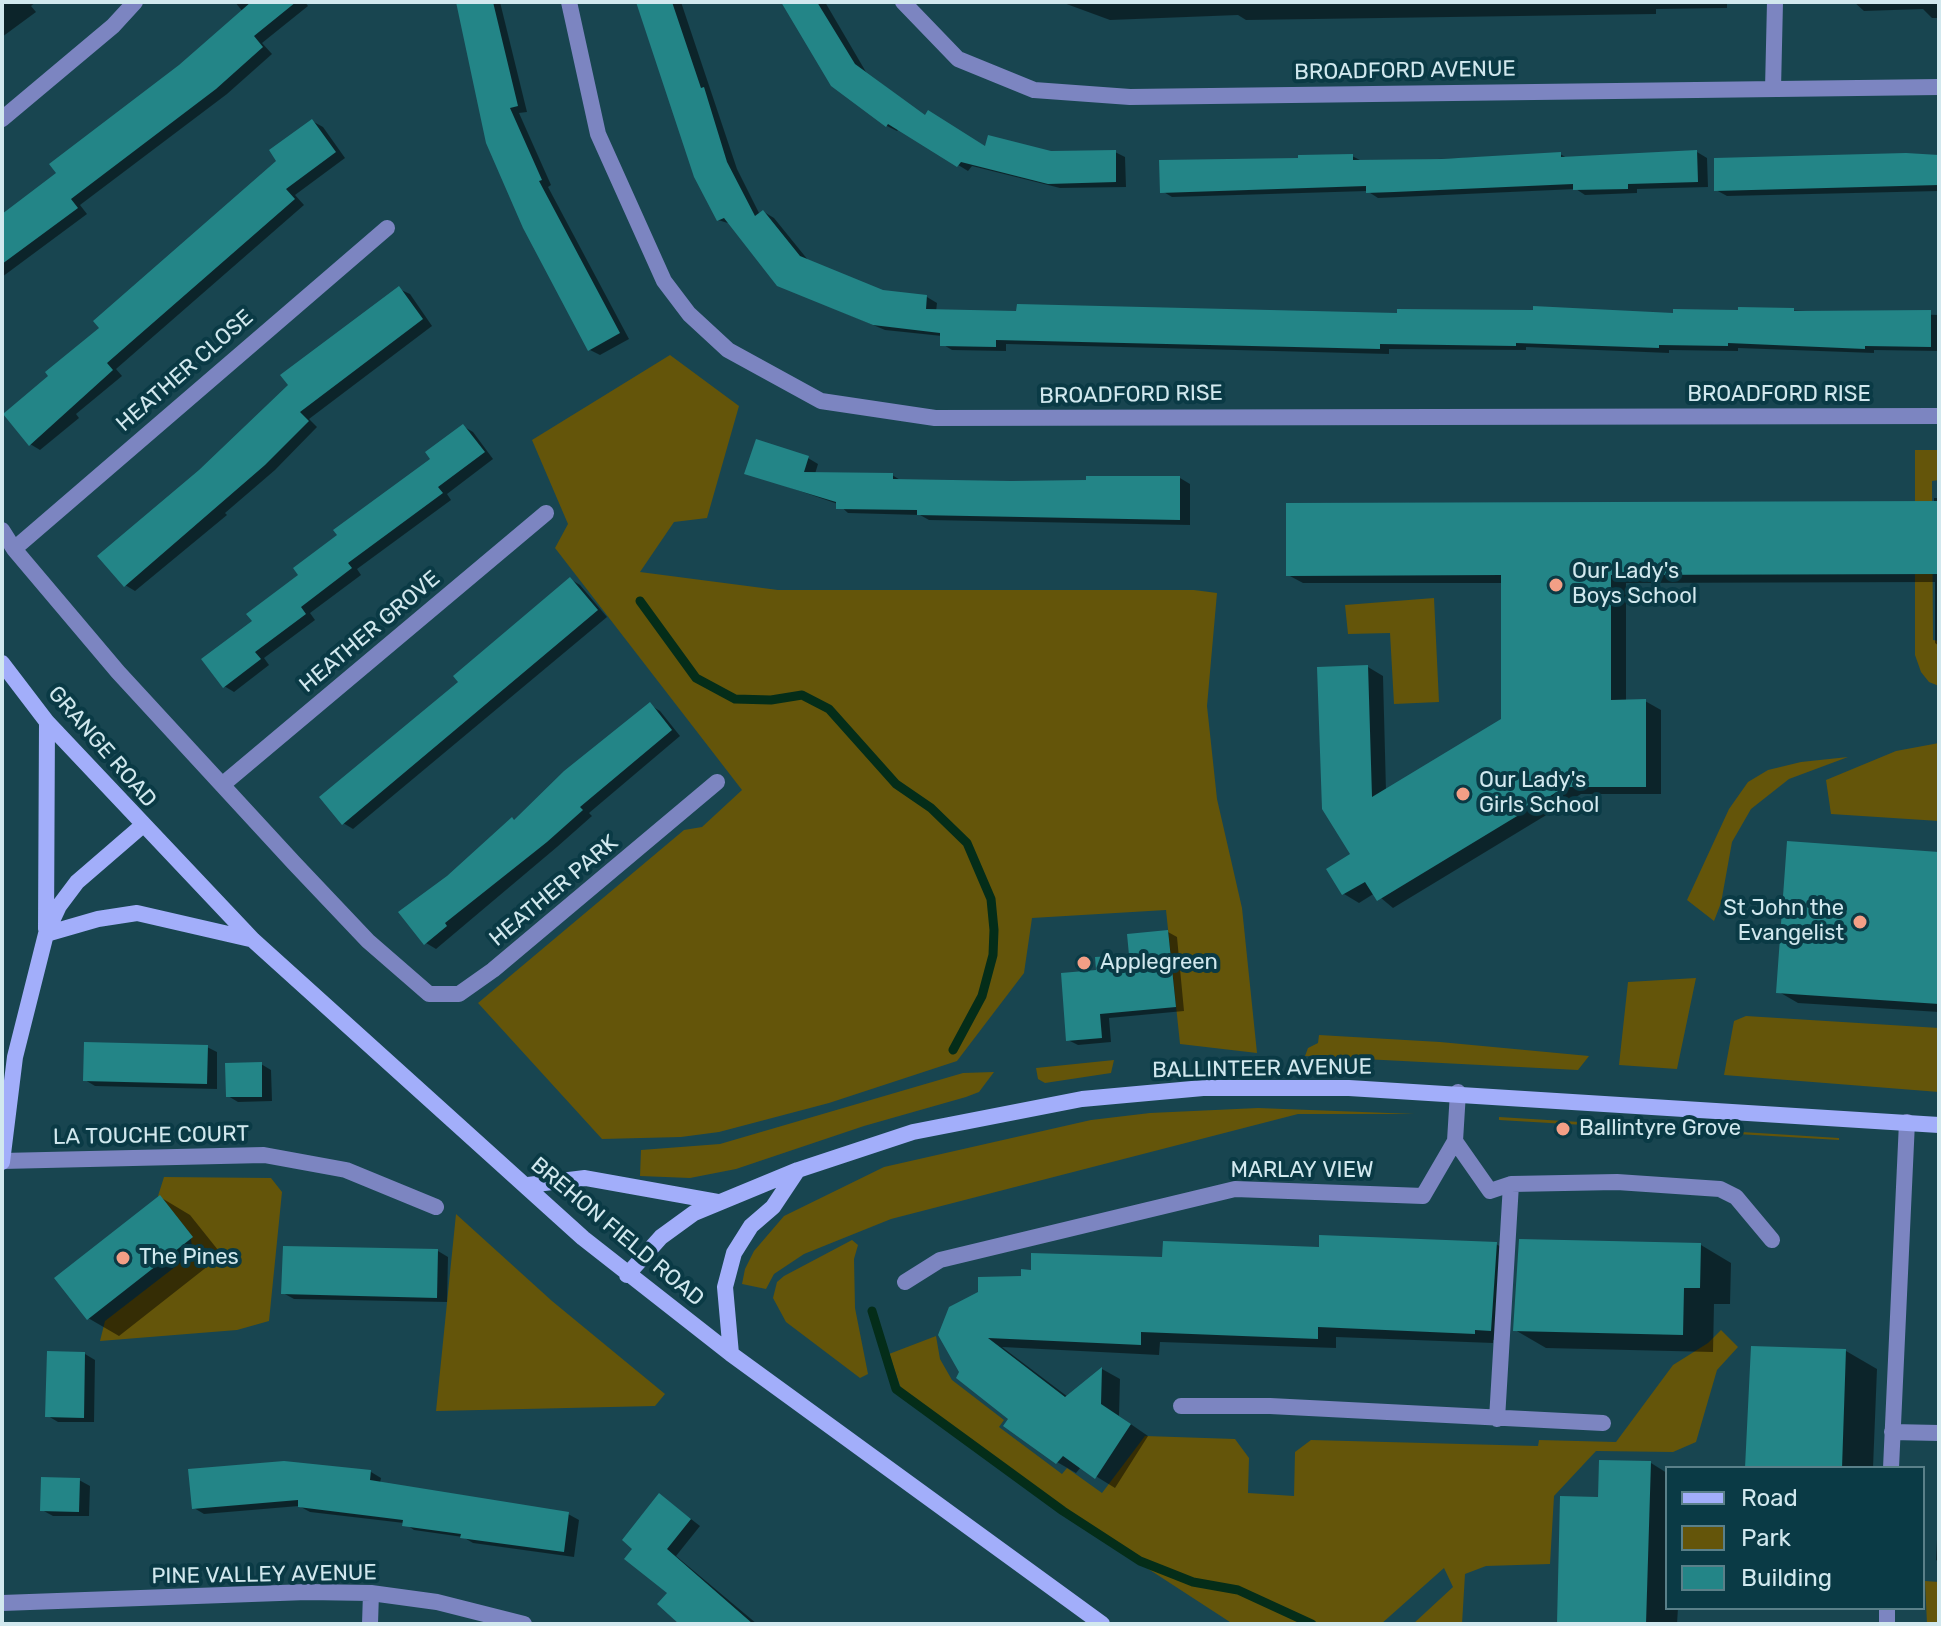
<!DOCTYPE html>
<html>
<head>
<meta charset="utf-8">
<style>
  body { margin:0 }
  #map { position:relative; width:1941px; height:1626px; overflow:hidden; background:#184550; font-family:Rubik,sans-serif }
  canvas { display:block }
  .frame { position:absolute; inset:0; border:4px solid #d1e8ee; pointer-events:none }
  .legend { position:absolute; left:1665px; top:1466px; width:260px; height:144px; box-sizing:border-box; background:#0a3a45; border:2px solid #5a8089; margin:0; padding:10px 14px; list-style:none; font-size:24px; color:#d1e8ee }
  .legend li { display:flex; align-items:center; gap:16px; height:40px }
  .legend b { width:40px; border:2px solid #5a8089 }
</style>
</head>
<body>
<div id="map">
<canvas width="1941" height="1626"></canvas>
<div class="frame"></div>
<ul class="legend">
<li><b style="height:10px;background:#a2aefa"></b>Road</li>
<li><b style="height:22px;background:#64550a"></b>Park</li>
<li><b style="height:22px;background:#238587"></b>Building</li>
</ul>
</div>
<script>
const ctx = document.querySelector('canvas').getContext('2d');
ctx.lineJoin = 'round';
function fillPath(path, color) {
  ctx.fillStyle = color;
  ctx.fill(path, 'evenodd');
}
function poly(rows) {
  const path = new Path2D();
  for (const r of rows) {
    path.moveTo(r[0], r[1]);
    for (let i = 2; i < r.length; i += 2) path.lineTo(r[i], r[i + 1]);
  }
  return path;
}
function strokePath(path, color, width, dash) {
  ctx.strokeStyle = color;
  ctx.lineWidth = width;
  ctx.lineCap = dash ? 'butt' : 'round';
  ctx.setLineDash(dash || []);
  ctx.stroke(path);
}
function label(font, color, halo, rows, align = 'center') {
  ctx.font = font + ' Rubik,sans-serif';
  ctx.lineWidth = 8;
  ctx.setLineDash([]);
  ctx.textBaseline = 'middle';
  ctx.strokeStyle = halo;
  ctx.fillStyle = color;
  for (const [text, x, y, turn = 0] of rows) {
    ctx.save();
    ctx.translate(x, y);
    ctx.rotate((+turn || 0) * Math.PI / 180);
    ctx.textAlign = isNaN(turn) ? turn : align;
    if (halo) ctx.strokeText(text, 0, 0);
    ctx.fillText(text, 0, 0);
    ctx.restore();
  }
}
const green = poly([
  [670,355,739,406,707,518,674,522,640,572,778,590,1194,590,1217,593,1207,706,1217,799,1242,908,1257,1053,1180,1044,1166,910,1032,918,1024,973,957,1061,829,1103,719,1132,681,1137,602,1139,478,1003,684,830,702,827,742,790,555,548,568,524,532,440],
  [1915,450,1939,450,1939,480,1932,481,1933,640,1939,641,1939,686,1929,682,1921,672,1915,655],
  [1434,598,1439,702,1394,704,1390,633,1348,634,1345,605],
  [1939,743,1939,821,1831,814,1826,780,1896,751],
  [1848,757,1789,779,1751,809,1732,842,1721,903,1714,921,1687,900,1729,809,1748,782,1768,770,1801,762],
  [1696,978,1677,1069,1619,1065,1628,982],
  [1746,1016,1939,1028,1939,1092,1724,1075,1734,1021],
  [1319,1035,1440,1042,1589,1056,1578,1070,1305,1056,1308,1048,1318,1043],
  [1114,1060,1111,1073,1045,1083,1038,1079,1036,1068],
  [994,1072,979,1092,966,1097,864,1126,736,1169,690,1178,640,1176,641,1150,720,1144,963,1073],
  [1258,1108,1415,1114,1298,1114,891,1219,804,1254,774,1274,766,1289,742,1284,745,1269,754,1251,784,1216,884,1167,1091,1120,1150,1113],
  [1499,1117,1839,1138,1839,1140,1499,1120],
  [164,1177,271,1178,282,1192,269,1321,237,1330,100,1341,105,1321,193,1253,190,1233,158,1196],
  [456,1214,552,1301,665,1394,655,1406,436,1411],
  [852,1240,858,1245,854,1259,855,1308,868,1374,860,1378,786,1322,773,1298,777,1282,784,1276],
  [1721,1330,1738,1347,1717,1370,1696,1442,1673,1452,1596,1451,1554,1496,1550,1564,1486,1566,1465,1574,1462,1624,1413,1624,1453,1587,1444,1568,1381,1624,1233,1624,1073,1520,904,1397,889,1354,936,1336,940,1359,952,1380,1004,1420,999,1427,1062,1474,1067,1468,1102,1493,1145,1436,1235,1439,1249,1458,1248,1493,1294,1496,1295,1452,1311,1440,1538,1446,1539,1440,1616,1442,1673,1365,1708,1343],
  [1925,1581,1939,1582,1939,1624,1927,1624]
]);
const shadow = poly([
  [2,2,36,2,31,6,36,12,2,37],
  [235,2,305,2,308,6,262,43,272,54,227,94,80,205,87,214,2,277,2,215,59,173,243,12],
  [458,2,500,2,527,112,519,113,551,185,548,187,629,339,600,355,590,350],
  [638,2,681,2,737,169,760,215,764,212,774,218,808,260,882,292,927,297,937,303,936,312,1675,315,1740,312,1740,309,1939,315,1939,351,1874,350,1874,353,1738,348,1738,351,1669,350,1669,353,1526,347,1526,350,1389,349,1389,354,1006,344,1006,351,952,350,942,344,942,336,885,330,790,290,731,224,718,220],
  [784,2,825,2,866,72,926,117,987,148,1051,153,1115,152,1125,157,1126,187,1060,188,972,166,968,171,899,129,897,131,887,126,832,84],
  [1061,2,1727,2,1727,8,1656,9,1656,14,1246,20,1238,15,1110,20],
  [1854,2,1939,2,1939,18,1932,18,1923,9,1864,11],
  [312,121,323,127,345,158,295,195,304,205,116,369,122,376,76,414,79,418,40,450,30,444,51,377,279,161],
  [1697,152,1707,158,1708,187,1637,189,1637,193,1585,195,1576,189,1378,198,1367,191,1172,197,1162,191,1300,160,1352,156,1364,162,1560,154,1569,159],
  [1939,156,1939,191,1727,196,1716,190],
  [399,289,410,294,432,326,309,419,317,427,275,470,225,513,227,515,135,591,125,585,200,472],
  [463,426,473,432,493,459,447,494,451,500,357,569,361,575,310,613,315,620,264,658,269,665,234,692,224,686,255,621,301,575,432,459],
  [808,458,818,464,815,474,892,475,902,481,1011,483,1180,478,1190,484,1190,525,929,520,920,515,848,513,838,504,747,473],
  [1934,498,1939,498,1939,646,1935,643,1935,582,1626,583,1626,702,1645,701,1661,710,1661,794,1581,794,1393,908,1375,893,1359,903,1344,894,1353,855,1368,667,1383,676,1386,791,1503,720,1503,583,1303,583,1288,575,1934,503],
  [570,579,580,585,607,617,353,829,343,823,461,682],
  [650,705,660,711,680,736,589,813,592,816,557,847,436,949,426,943,448,877],
  [1939,854,1939,1012,1798,1003,1779,992],
  [1168,932,1177,937,1184,1011,1109,1018,1111,1042,1078,1045,1068,1040,1099,972,1131,957],
  [207,1047,217,1052,217,1089,95,1086,85,1080],
  [261,1064,271,1070,272,1101,238,1102,228,1096],
  [160,1197,190,1215,222,1255,119,1336,88,1318],
  [1496,1244,1514,1255,1509,1340,1493,1340,1493,1343,1336,1337,1336,1348,1160,1342,1159,1355,1002,1347,1068,1397,1102,1369,1120,1379,1119,1416,1148,1436,1115,1488,1081,1467,1076,1473,1057,1462,1011,1418,958,1377,1022,1278,1164,1259,1320,1249],
  [1701,1245,1731,1263,1730,1304,1714,1304,1713,1352,1546,1348,1515,1330],
  [438,1251,448,1257,447,1302,294,1299,283,1293],
  [1753,1348,1846,1351,1877,1369,1873,1468,1747,1468],
  [85,1354,95,1360,94,1422,58,1422,48,1416],
  [284,1463,371,1472,381,1478,380,1483,568,1514,579,1520,574,1557,473,1543,463,1537,414,1530,404,1523,310,1512,299,1506,204,1514,194,1508],
  [1651,1463,1667,1473,1667,1608,1678,1608,1677,1624,1559,1624,1600,1499],
  [79,1480,90,1486,89,1516,53,1516,42,1510],
  [1939,1499,1939,1562,1936,1560],
  [669,1502,700,1526,676,1556,757,1624,686,1624,670,1592,627,1558]
]);
const stream = poly([
  [640,601,696,678,735,699,771,700,802,695,829,709,896,784,931,808,967,843,991,899,994,930,993,955,982,996,953,1050],
  [872,1311,896,1389,1063,1511,1140,1561,1193,1582,1238,1590,1312,1624]
]);
const building = poly([
  [251,2,296,2,254,36,263,47,216,89,71,199,78,208,2,264,2,214,56,173,49,164,179,65],
  [456,2,493,2,518,106,510,108,542,180,539,181,620,333,588,351,523,228,486,143],
  [636,2,672,2,701,88,704,87,727,162,755,216,763,210,800,256,883,290,927,295,926,309,1016,311,1017,304,1397,313,1397,309,1533,310,1533,306,1673,313,1673,309,1738,310,1738,307,1794,308,1794,311,1931,310,1931,347,1865,346,1865,349,1728,343,1728,346,1659,345,1659,348,1516,343,1516,346,1380,344,1380,349,996,340,996,347,940,346,940,333,873,325,777,286,724,218,717,221,694,177],
  [781,2,817,2,855,64,925,115,928,110,985,146,988,135,1051,151,1116,150,1116,182,1048,184,961,162,957,167,888,124,886,127,831,86],
  [312,119,336,152,286,189,295,199,107,363,113,370,29,446,3,414,48,376,45,372,99,328,93,321,276,161,269,150],
  [1697,150,1698,182,1628,184,1628,189,1573,190,1573,184,1394,192,1366,193,1366,186,1160,193,1159,160,1298,158,1298,155,1353,154,1353,160,1441,159,1561,152,1561,157],
  [1906,153,1939,155,1939,185,1714,191,1714,158],
  [399,286,423,319,300,412,309,421,265,465,124,587,97,556,199,470,288,385,280,375],
  [463,424,485,452,438,487,443,493,348,563,352,568,301,607,306,614,255,652,261,659,223,688,201,659,252,621,246,614,298,575,293,568,337,535,333,530,430,459,425,452],
  [756,439,809,456,804,472,893,473,893,479,1011,481,1086,480,1086,476,1180,476,1180,520,917,515,917,510,836,509,836,502,744,474],
  [1939,501,1939,574,1611,575,1611,700,1646,699,1646,787,1565,787,1377,901,1365,882,1342,895,1326,869,1350,854,1322,809,1317,667,1368,665,1372,797,1501,719,1501,575,1286,576,1286,503],
  [570,577,598,610,342,825,319,797,458,682,453,676],
  [650,702,672,730,580,807,583,810,547,842,445,923,447,926,424,945,398,912,447,876,512,817,514,820,564,771],
  [1787,841,1939,852,1939,1004,1776,993],
  [1168,930,1176,1007,1100,1014,1102,1038,1066,1041,1061,973,1096,970,1095,957,1129,955,1127,934],
  [84,1042,208,1045,207,1084,83,1081],
  [262,1062,262,1097,226,1097,225,1063],
  [160,1195,193,1237,87,1320,54,1278],
  [1319,1235,1497,1242,1491,1331,1475,1330,1475,1334,1318,1327,1318,1339,1141,1332,1141,1345,988,1338,1065,1397,1102,1367,1101,1404,1131,1424,1095,1479,1063,1456,1056,1464,1003,1426,1008,1419,956,1378,959,1372,938,1335,949,1307,978,1292,978,1277,1021,1276,1021,1269,1031,1270,1031,1253,1162,1257,1163,1241,1319,1247],
  [1519,1239,1701,1243,1700,1288,1684,1288,1683,1335,1513,1331],
  [283,1246,438,1249,437,1298,281,1294],
  [1751,1346,1846,1349,1842,1468,1745,1468],
  [47,1351,85,1352,84,1418,45,1417],
  [1599,1460,1651,1461,1646,1624,1557,1624,1560,1496,1598,1497],
  [284,1461,371,1470,370,1480,569,1512,564,1552,460,1538,461,1534,402,1526,403,1520,298,1507,298,1500,192,1509,188,1469],
  [41,1477,80,1478,79,1512,40,1511],
  [659,1493,691,1519,667,1549,753,1624,679,1624,657,1604,667,1593,624,1559,632,1549,622,1540]
]);
const street = poly([
  [569,2,598,134,664,281,689,314,728,350,821,401,935,418,1939,416],
  [903,2,958,59,1034,90,1130,97,1939,87],
  [1773,89,1775,2],
  [2,119,113,26,135,2],
  [2,530,14,549,118,672,294,863,368,941,429,994,459,994,493,970,717,782],
  [14,549,387,228],
  [222,785,546,513],
  [1455,1141,1458,1092],
  [2,1161,264,1155,346,1170,436,1207],
  [905,1282,940,1260,1235,1189,1423,1196,1455,1141,1490,1191,1511,1184,1617,1182,1720,1189,1736,1197,1772,1240],
  [1181,1406,1270,1406,1603,1423],
  [1497,1419,1511,1184],
  [1892,1432,1939,1433],
  [1891,1468,1907,1122],
  [2,1603,307,1592,371,1593,437,1602,524,1624],
  [370,1624,371,1593],
  [1887,1624,1887,1608]
]);
const secondary = poly([
  [2,663,47,722,253,940,583,1238,731,1354,1102,1624],
  [46,929,47,722],
  [46,934,98,919,137,913,250,939],
  [2,1162,15,1057,46,934,59,906,77,882,143,825],
  [528,1185,585,1178,719,1202],
  [627,1275,661,1237,694,1213,798,1170,913,1132,1082,1099,1203,1088,1349,1088,1939,1125],
  [731,1354,725,1287,734,1253,751,1226,773,1207,797,1171]
]);
const markers = [
  [1556,585,8,"#f39f86"],
  [1463,794,8,"#f39f86"],
  [1860,922,8,"#f39f86"],
  [1084,963,8,"#f39f86"],
  [1563,1129,8,"#f39f86"],
  [123,1258,8,"#f39f86"]
];
const streetNames = [
  ["BROADFORD AVENUE",1405,71,-1],
  ["HEATHER CLOSE",185,371,-41],
  ["BROADFORD RISE",1131,395,-1],
  ["BROADFORD RISE",1779,395],
  ["HEATHER GROVE",370,632,-40],
  ["GRANGE ROAD",102,747,49],
  ["HEATHER PARK",554,891,-40],
  ["BALLINTEER AVENUE",1262,1069,-1],
  ["LA TOUCHE COURT",151,1136,-1],
  ["MARLAY VIEW",1302,1171],
  ["BREHON FIELD ROAD",617,1232,40],
  ["PINE VALLEY AVENUE",264,1575,-1]
];
const poiNames = [
  ["Our Lady's",1572,572],
  ["Boys School",1572,597],
  ["Our Lady's",1479,781],
  ["Girls School",1479,806],
  ["St John the",1844,909,"right"],
  ["Evangelist",1844,934,"right"],
  ["Applegreen",1100,963],
  ["Ballintyre Grove",1579,1129],
  ["The Pines",139,1258]
];
fillPath(green, '#64550a');
fillPath(shadow, '#0007');
strokePath(stream, '#042d19', 9);
fillPath(building, '#238587');
strokePath(street, '#7c85c1', 16);
strokePath(secondary, '#a2aefa', 16);
for (const [x, y, r, color] of markers) {
  const dot = new Path2D();
  dot.arc(x, y, r, 0, 2 * Math.PI);
  ctx.fillStyle = color;
  ctx.fill(dot);
  strokePath(dot, '#0a3a45', 3);
}
label('22px', '#d1e8ee', '#0a3a45', streetNames);
label('22px', '#d1e8ee', '#0a3a45', poiNames, 'left');
</script>
</body>
</html>
